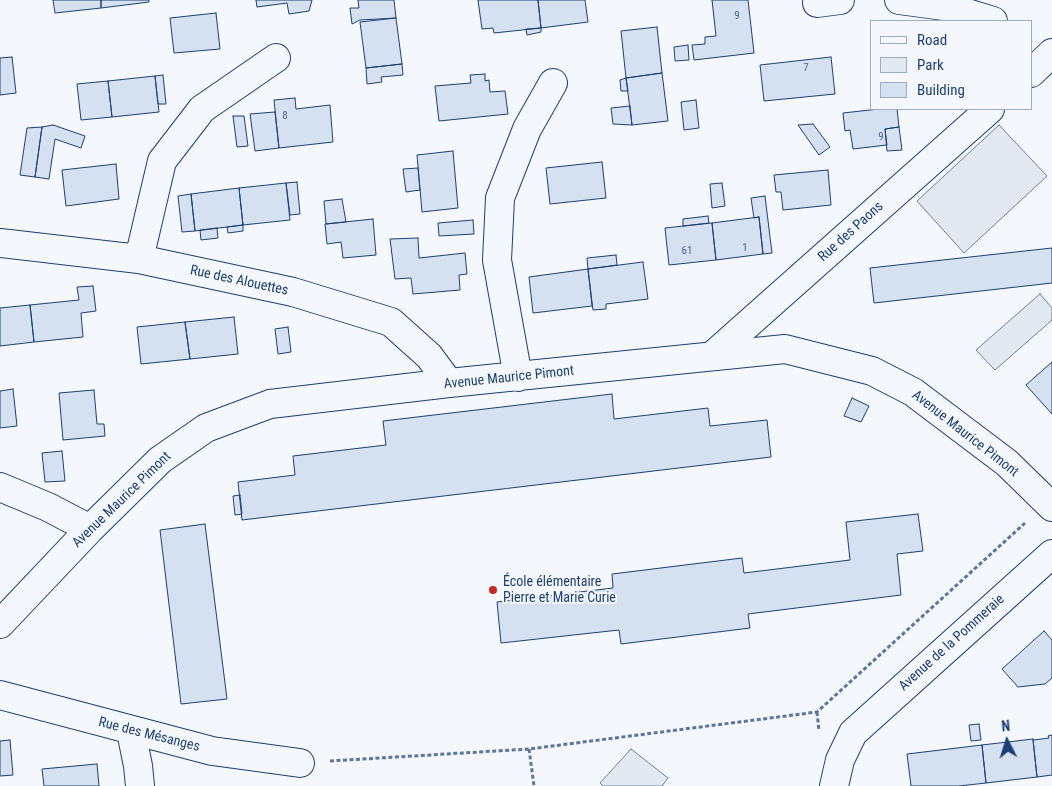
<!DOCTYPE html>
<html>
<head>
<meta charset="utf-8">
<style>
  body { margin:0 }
  #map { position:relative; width:1052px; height:786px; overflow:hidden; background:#f4f7fb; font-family:"Roboto Condensed",sans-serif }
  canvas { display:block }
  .legend { position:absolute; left:870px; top:20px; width:162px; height:90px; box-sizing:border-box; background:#f4f7fb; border:1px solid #9eadc5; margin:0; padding:6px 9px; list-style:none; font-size:15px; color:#1d3f73 }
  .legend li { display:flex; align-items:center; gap:10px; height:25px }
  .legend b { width:25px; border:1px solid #9eadc5 }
  .north { position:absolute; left:982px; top:716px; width:50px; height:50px; -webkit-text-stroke:4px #f4f7fb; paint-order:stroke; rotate:355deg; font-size:14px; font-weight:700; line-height:20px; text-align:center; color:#1d3f73 }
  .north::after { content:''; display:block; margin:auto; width:18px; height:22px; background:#1d3f73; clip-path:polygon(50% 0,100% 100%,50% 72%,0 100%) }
</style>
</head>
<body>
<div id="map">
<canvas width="1052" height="786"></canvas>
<ul class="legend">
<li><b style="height:6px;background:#f4f7fb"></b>Road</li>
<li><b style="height:14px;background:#e3e9f0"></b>Park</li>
<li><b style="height:14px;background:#d5e0f0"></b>Building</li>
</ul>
<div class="north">N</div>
</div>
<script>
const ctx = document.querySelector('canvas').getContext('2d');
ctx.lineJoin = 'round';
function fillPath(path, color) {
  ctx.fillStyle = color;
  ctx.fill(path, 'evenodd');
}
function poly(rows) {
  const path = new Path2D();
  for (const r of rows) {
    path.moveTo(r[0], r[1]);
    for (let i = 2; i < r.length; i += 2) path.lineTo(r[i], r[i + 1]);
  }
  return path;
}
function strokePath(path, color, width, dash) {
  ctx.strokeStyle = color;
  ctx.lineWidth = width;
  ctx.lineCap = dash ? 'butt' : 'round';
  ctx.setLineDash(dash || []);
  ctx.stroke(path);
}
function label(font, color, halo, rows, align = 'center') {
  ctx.font = font + ' "Roboto Condensed",sans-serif';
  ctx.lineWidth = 4;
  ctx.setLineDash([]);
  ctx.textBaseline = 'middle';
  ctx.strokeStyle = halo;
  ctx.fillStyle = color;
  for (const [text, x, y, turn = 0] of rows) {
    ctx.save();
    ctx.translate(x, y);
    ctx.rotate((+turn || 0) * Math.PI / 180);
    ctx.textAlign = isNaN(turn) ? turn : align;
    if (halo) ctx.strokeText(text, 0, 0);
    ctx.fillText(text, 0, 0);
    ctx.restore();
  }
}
const green = poly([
  [1040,294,1052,308,1052,320,995,370,993,368,976,350,1040,294],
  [631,749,668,778,662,786,603,786,600,783,631,749]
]);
const parking = poly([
  [999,125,1047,176,964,253,917,201,999,125]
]);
const building = poly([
  [53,0,101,0,101,8,55,13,53,0],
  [101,0,149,0,149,2,101,8,101,0],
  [256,0,312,0,309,11,289,14,287,3,257,7,256,0],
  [358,0,394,0,396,18,360,20,352,24,350,8,359,8,358,0],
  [478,0,538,0,541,28,494,33,493,28,482,29,478,0],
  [538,0,585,0,588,22,541,28,538,0],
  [712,0,748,0,754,53,694,60,692,45,705,44,705,37,716,36,712,0],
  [216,13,220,49,174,53,170,18,216,13],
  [396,18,402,64,366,68,360,22,396,18],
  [657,27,662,73,626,78,621,31,657,27],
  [541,28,541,32,527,35,526,29,541,28],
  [688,45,689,60,675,61,674,47,688,45],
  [12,57,16,93,0,95,0,58,12,57],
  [831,57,835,94,764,101,760,65,831,57],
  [402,64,403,75,381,77,382,82,367,84,366,68,402,64],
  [662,73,668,121,632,125,626,78,662,73],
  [485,74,485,81,489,80,490,92,505,91,508,114,439,121,435,86,471,83,470,75,485,74],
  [163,75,166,104,158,104,155,76,163,75],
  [155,76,159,112,112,117,108,81,155,76],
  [626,78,628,91,621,91,620,80,626,78],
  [108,81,112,117,81,120,77,84,108,81],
  [295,98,296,109,330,105,333,142,279,148,274,100,295,98],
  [696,100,699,128,684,130,681,102,696,100],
  [630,106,632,125,613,124,611,108,630,106],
  [879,109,897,109,899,127,885,129,887,145,853,149,850,130,845,131,843,113,879,109],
  [275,112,279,148,255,151,250,114,275,112],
  [233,116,244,116,248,146,237,147,233,116],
  [813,124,830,147,819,155,798,125,813,124],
  [53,125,85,136,81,148,55,139,49,179,35,177,42,127,53,125],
  [42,127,35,177,20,175,27,128,42,127],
  [899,127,902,150,887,151,885,129,899,127],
  [453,151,458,208,422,212,417,155,453,151],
  [602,162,606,198,550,204,546,168,602,162],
  [116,164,119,199,66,206,62,170,116,164],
  [418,168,420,190,406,192,403,169,418,168],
  [828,170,831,205,783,210,781,192,776,192,774,175,828,170],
  [297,182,300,214,290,215,286,183,297,182],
  [286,183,290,220,243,225,239,188,286,183],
  [722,183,725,206,712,208,710,184,722,183],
  [239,188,243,225,195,231,191,194,239,188],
  [191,194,195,231,182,232,178,196,191,194],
  [765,196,772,253,763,254,759,217,754,218,751,198,765,196],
  [342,199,346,222,326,224,324,201,342,199],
  [708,216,709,223,683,226,683,219,708,216],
  [759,217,763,254,716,260,712,223,759,217],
  [373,219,376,255,343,258,341,242,327,244,325,224,373,219],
  [473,220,474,234,439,236,438,223,473,220],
  [712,223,716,260,669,265,665,228,712,223],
  [243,225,243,231,228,233,227,227,243,225],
  [217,228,218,238,201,240,200,230,217,228],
  [418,238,419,258,465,253,467,274,459,275,460,290,413,294,411,278,395,279,390,239,418,238],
  [1052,248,1052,283,874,303,870,268,1052,248],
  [616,255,617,265,588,269,587,258,616,255],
  [643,262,648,299,606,304,606,309,593,310,588,269,643,262],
  [588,269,592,306,533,313,529,277,588,269],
  [93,286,96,311,81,313,83,337,34,342,30,305,79,300,77,287,93,286],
  [30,305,34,342,0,346,0,308,30,305],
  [234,317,238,354,190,359,185,322,234,317],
  [185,322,190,359,141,364,137,327,185,322],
  [288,327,291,352,278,354,275,329,288,327],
  [1052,362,1052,414,1026,385,1052,362],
  [13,389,17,426,0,428,0,391,13,389],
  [94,390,97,424,104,424,105,436,63,440,59,393,94,390],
  [612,394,614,419,708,408,710,426,767,420,771,457,242,520,238,482,295,475,293,456,386,445,383,421,612,394],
  [852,398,869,406,861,422,844,416,852,398],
  [62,451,65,481,45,482,42,453,62,451],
  [240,495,242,514,235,515,233,496,240,495],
  [918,514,923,551,897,554,901,595,748,614,750,628,621,644,619,630,501,643,497,602,613,588,612,574,742,558,744,573,850,560,846,522,918,514],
  [205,524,227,699,181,704,160,530,205,524],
  [1044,631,1052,640,1052,678,1045,684,1018,687,1002,669,1044,631],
  [979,724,981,740,971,741,969,725,979,724],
  [1052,735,1052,775,1037,777,1033,740,1049,738,1048,736,1052,735],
  [1033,739,1037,777,986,783,982,745,1033,739],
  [10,740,13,775,0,776,0,741,10,740],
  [982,745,986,783,959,786,911,786,907,754,982,745],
  [97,764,99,786,44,786,42,769,97,764]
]);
const path = poly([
  [817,712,819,731],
  [529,749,534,786],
  [330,761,529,749,817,712,1025,523]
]);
const street = poly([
  [899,0,944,6,993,21],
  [817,3,840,0],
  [1031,73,1052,53],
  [0,243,139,259,293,292,391,322,429,356,449,383],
  [139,259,162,161,202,109,276,58],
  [712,356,990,109],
  [518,377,497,260,500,198,527,129,553,83],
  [0,487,48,507,90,529],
  [0,624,90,529,160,460,206,428,270,404,449,383,785,349,872,371,913,392,1007,463,1052,507],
  [0,695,212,751,300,763],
  [131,731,138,766,140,786],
  [834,786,840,760,853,733,1052,554]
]);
const markers = [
  [493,590,5,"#c62828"]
];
const numberNames = [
  ["9",737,16],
  ["7",806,68],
  ["8",285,116],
  ["9",881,137],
  ["1",745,248],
  ["61",687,251]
];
const streetNames = [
  ["Rue des Paons",851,232,-42],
  ["Rue des Alouettes",239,281,12],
  ["Avenue Maurice Pimont",509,378,-6],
  ["Avenue Maurice Pimont",965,434,38],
  ["Avenue Maurice Pimont",122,500,-44],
  ["Avenue de la Pommeraie",952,643,-42],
  ["Rue des Mésanges",149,735,14]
];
const poiNames = [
  ["École élémentaire",503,582],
  ["Pierre et Marie Curie",503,598]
];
fillPath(green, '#e3e9f0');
strokePath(green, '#687fa3', 1);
fillPath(parking, '#e3e8f0');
strokePath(parking, '#687fa3', 1);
fillPath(building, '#d5e0f0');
strokePath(building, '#1d3f73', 1);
strokePath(street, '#1d3f73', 30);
strokePath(path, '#5e769c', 3, [4, 2.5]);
strokePath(street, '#f4f7fb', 28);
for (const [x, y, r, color] of markers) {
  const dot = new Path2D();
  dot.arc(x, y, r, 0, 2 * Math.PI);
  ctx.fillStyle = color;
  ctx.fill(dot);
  strokePath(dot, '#f4f7fb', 2);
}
label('11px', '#4b6792', null, numberNames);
label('14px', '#1d3f73', '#f4f7fb', streetNames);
label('14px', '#1d3f73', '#f4f7fb', poiNames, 'left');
</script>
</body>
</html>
